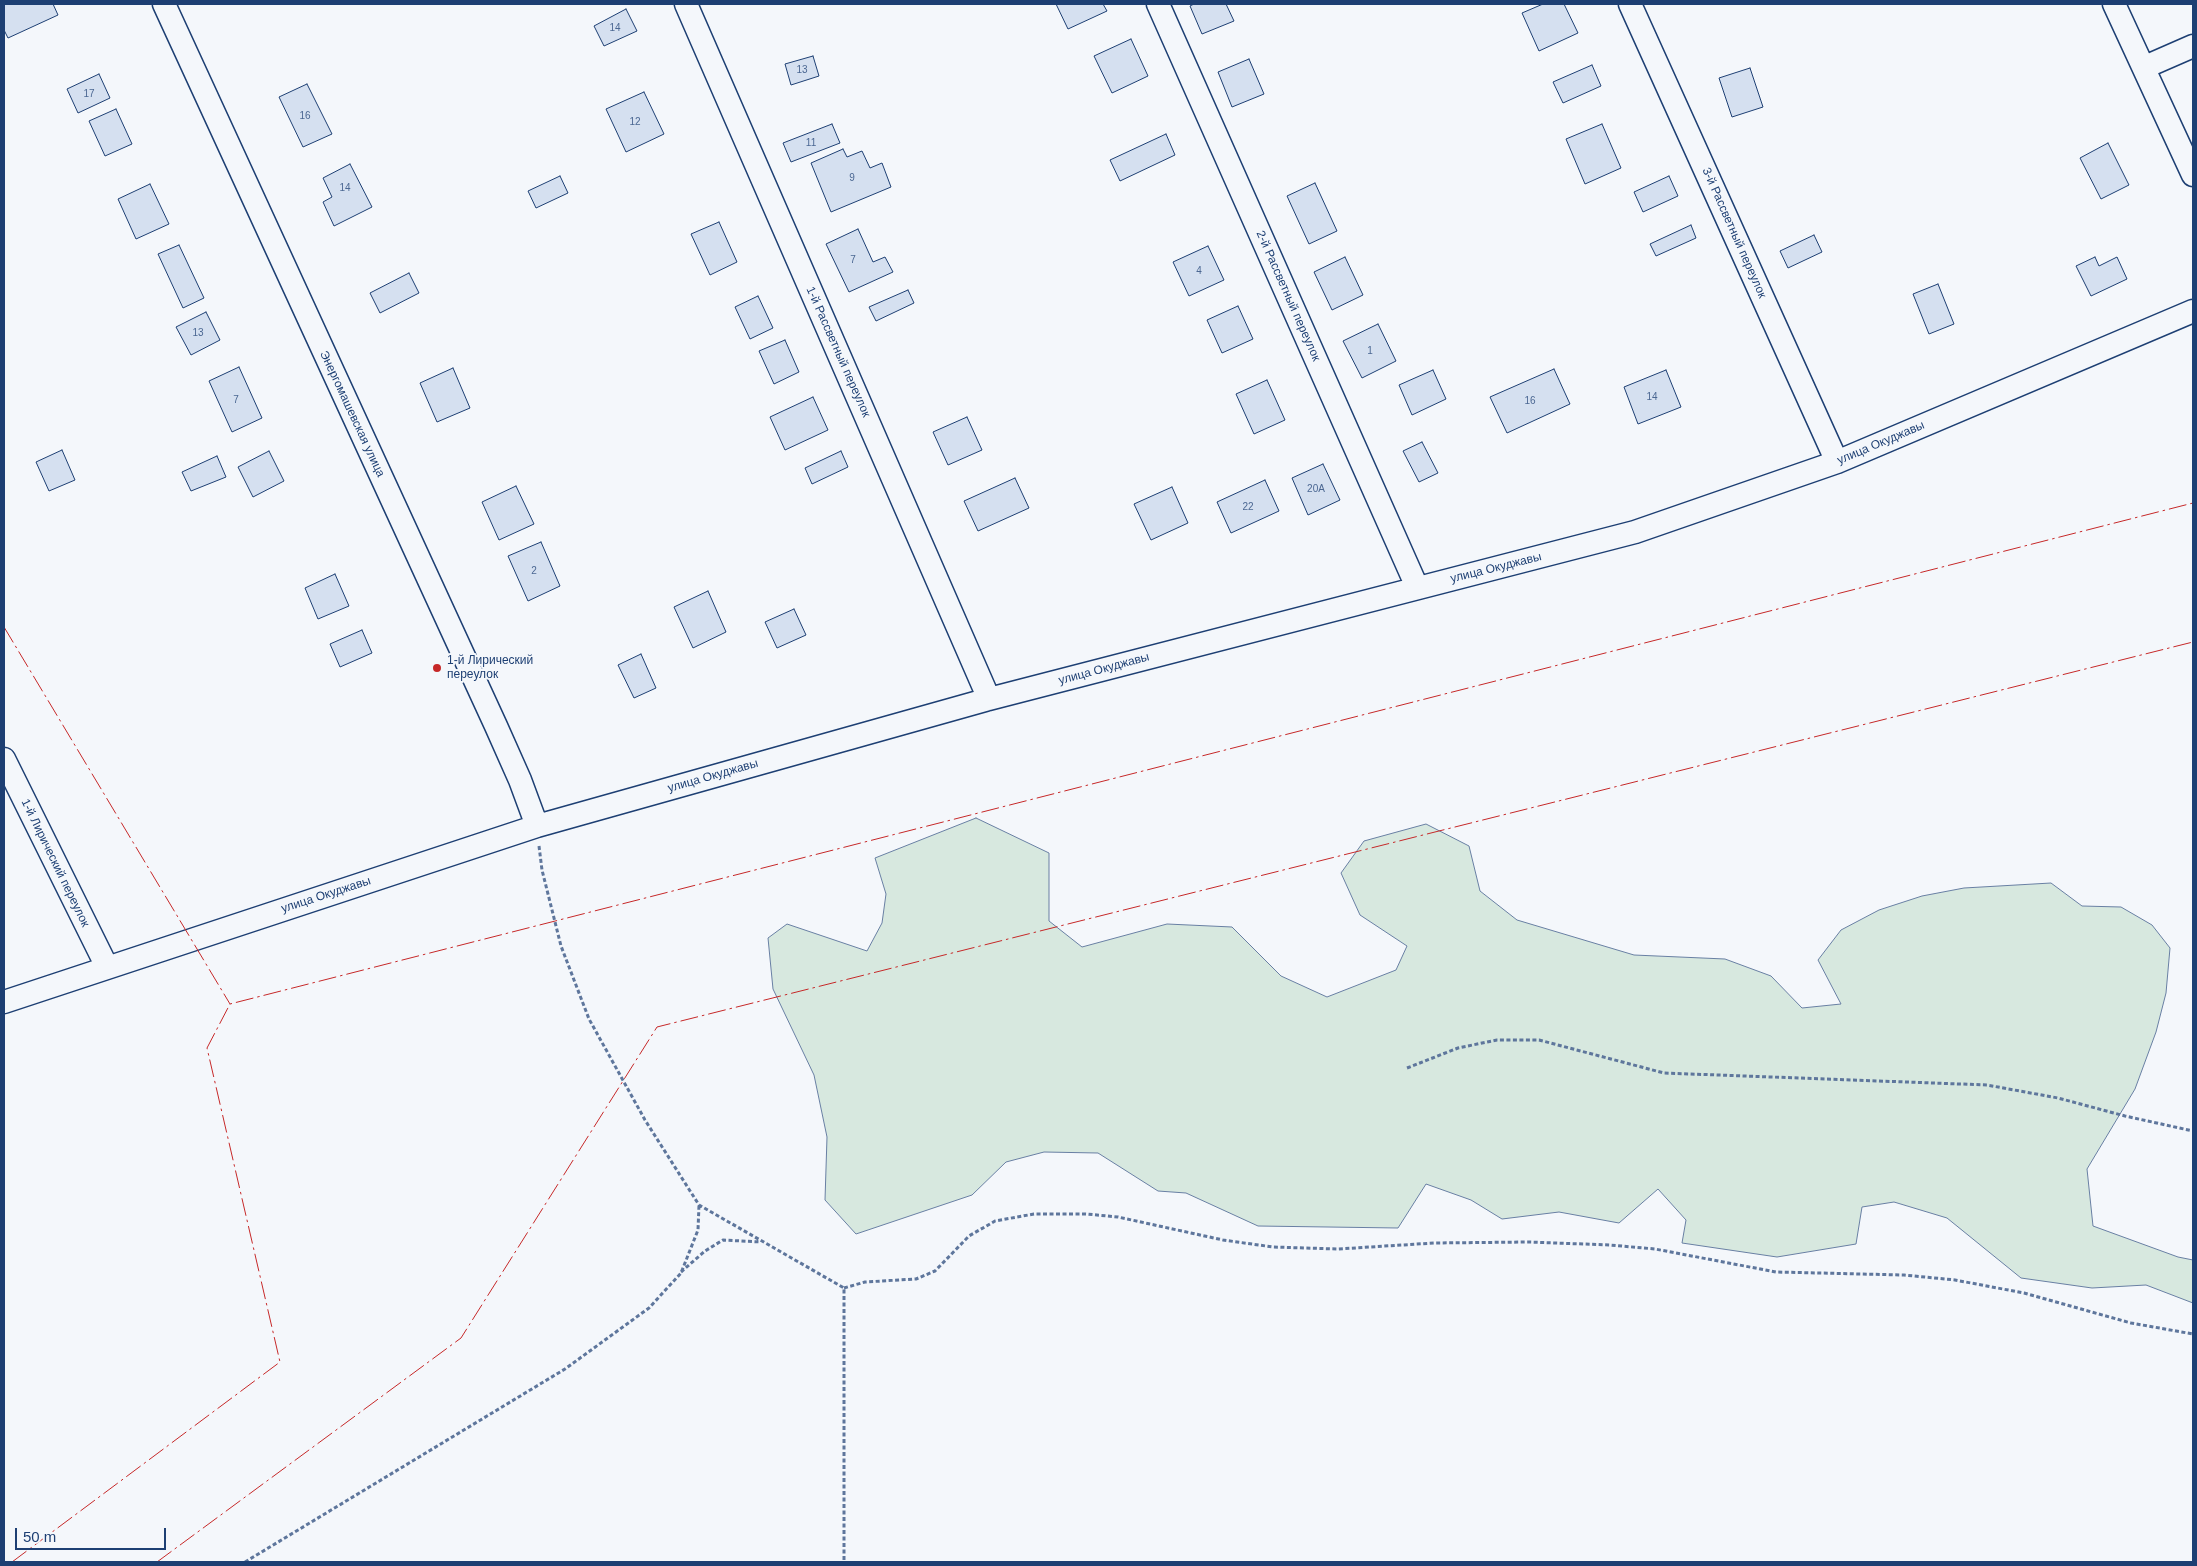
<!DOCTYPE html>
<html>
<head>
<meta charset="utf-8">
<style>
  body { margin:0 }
  #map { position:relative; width:2197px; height:1566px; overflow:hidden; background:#f4f7fb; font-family:Arial,sans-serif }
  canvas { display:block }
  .frame { position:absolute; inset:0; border:5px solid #1d3f73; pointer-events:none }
  .scale { position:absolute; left:15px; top:1528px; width:151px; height:22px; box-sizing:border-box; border:2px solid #1d3f73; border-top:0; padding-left:6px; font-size:15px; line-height:18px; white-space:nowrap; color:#1d3f73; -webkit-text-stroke:4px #f4f7fb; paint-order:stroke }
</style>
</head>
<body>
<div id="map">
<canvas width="2197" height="1566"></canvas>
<div class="frame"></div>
<div class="scale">50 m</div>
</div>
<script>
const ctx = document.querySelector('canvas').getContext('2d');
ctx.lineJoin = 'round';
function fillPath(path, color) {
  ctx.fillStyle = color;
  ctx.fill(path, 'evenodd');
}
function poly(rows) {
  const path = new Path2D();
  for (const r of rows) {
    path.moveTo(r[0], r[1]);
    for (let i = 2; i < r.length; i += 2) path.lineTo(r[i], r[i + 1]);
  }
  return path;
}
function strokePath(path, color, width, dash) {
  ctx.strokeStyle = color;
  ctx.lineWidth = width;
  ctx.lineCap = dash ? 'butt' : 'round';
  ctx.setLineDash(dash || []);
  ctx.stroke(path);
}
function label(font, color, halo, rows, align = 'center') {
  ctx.font = font + ' Arial,sans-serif';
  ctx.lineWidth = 4;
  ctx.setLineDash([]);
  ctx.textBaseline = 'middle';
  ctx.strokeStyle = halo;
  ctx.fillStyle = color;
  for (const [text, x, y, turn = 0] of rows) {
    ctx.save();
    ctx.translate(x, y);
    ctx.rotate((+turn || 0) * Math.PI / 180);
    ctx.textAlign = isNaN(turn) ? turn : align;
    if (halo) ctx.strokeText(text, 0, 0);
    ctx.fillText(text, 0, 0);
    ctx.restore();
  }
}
const green = poly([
  [976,818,1049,853,1049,921,1082,947,1167,924,1232,927,1281,976,1327,997,1396,970,1407,946,1360,915,1341,873,1364,841,1426,824,1469,846,1480,891,1517,920,1634,955,1725,959,1771,976,1802,1008,1841,1004,1818,960,1841,930,1879,910,1922,896,1964,888,2051,883,2082,906,2121,907,2152,925,2170,948,2166,993,2156,1032,2135,1089,2087,1169,2093,1226,2178,1257,2193,1260,2193,1303,2146,1285,2092,1288,2021,1278,1947,1218,1894,1202,1862,1207,1856,1244,1777,1257,1682,1243,1686,1220,1658,1189,1619,1223,1559,1212,1502,1219,1471,1200,1426,1184,1398,1228,1258,1226,1186,1193,1158,1191,1098,1153,1044,1152,1006,1162,972,1195,856,1234,825,1200,827,1137,814,1075,773,989,768,938,787,924,867,951,882,923,886,894,875,858,976,818]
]);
const building = poly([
  [4,4,53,4,58,15,8,38,4,30,4,4],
  [1056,4,1103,4,1107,11,1068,29,1056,4],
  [1194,4,1226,4,1234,21,1202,34,1190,6,1194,4],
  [1543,4,1564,4,1578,33,1539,51,1522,13,1543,4],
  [626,9,637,31,604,46,594,26,626,9],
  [1131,39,1148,76,1112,93,1094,56,1131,39],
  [813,56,819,76,791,85,785,64,813,56],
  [1249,59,1264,94,1232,107,1218,72,1249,59],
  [1592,65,1601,86,1563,103,1553,82,1592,65],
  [1750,68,1763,107,1732,117,1719,78,1750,68],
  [99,74,110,98,78,113,67,89,99,74],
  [307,84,332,134,303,147,279,97,307,84],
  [644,92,664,134,626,152,606,109,644,92],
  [116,109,132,144,105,156,89,121,116,109],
  [832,124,840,143,791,162,783,143,832,124],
  [1602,124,1621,168,1585,184,1566,139,1602,124],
  [1166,134,1175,155,1120,181,1110,160,1166,134],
  [2108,143,2129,185,2101,199,2080,158,2108,143],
  [843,149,847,157,862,151,870,168,882,163,891,187,831,212,811,163,843,149],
  [350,164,372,207,334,226,323,202,332,197,323,178,350,164],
  [560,176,568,193,536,208,528,191,560,176],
  [1669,176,1678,196,1643,212,1634,192,1669,176],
  [1315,183,1337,231,1309,244,1287,196,1315,183],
  [150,184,169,224,136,239,118,199,150,184],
  [719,222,737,262,710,275,691,234,719,222],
  [1691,225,1696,238,1656,256,1650,244,1691,225],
  [858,229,873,262,885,257,893,272,849,292,826,244,858,229],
  [1814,235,1822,252,1788,268,1780,251,1814,235],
  [179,245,204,298,183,308,158,254,179,245],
  [1208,246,1224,280,1189,296,1173,262,1208,246],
  [1345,257,1363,295,1332,310,1314,272,1345,257],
  [2095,257,2099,266,2117,257,2127,279,2091,296,2076,266,2095,257],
  [409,273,419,293,380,313,370,293,409,273],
  [1938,284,1954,324,1929,334,1913,294,1938,284],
  [908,290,914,303,876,321,869,307,908,290],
  [758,296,773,328,750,339,735,307,758,296],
  [1238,306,1253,339,1222,353,1207,320,1238,306],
  [206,312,220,340,191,355,176,327,206,312],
  [1378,324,1396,361,1362,378,1343,341,1378,324],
  [785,340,799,372,774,384,759,351,785,340],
  [239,367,262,418,232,432,209,381,239,367],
  [453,368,470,408,437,422,420,383,453,368],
  [1554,369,1570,404,1507,433,1490,397,1554,369],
  [1433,370,1446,399,1412,415,1399,385,1433,370],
  [1666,370,1681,407,1638,424,1624,387,1666,370],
  [1267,380,1285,420,1254,434,1236,394,1267,380],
  [813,397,828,430,785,450,770,417,813,397],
  [967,417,982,450,948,465,933,432,967,417],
  [1422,442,1438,473,1419,482,1403,451,1422,442],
  [62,450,75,480,49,491,36,462,62,450],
  [269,451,284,481,253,497,238,467,269,451],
  [841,451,848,467,812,484,805,468,841,451],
  [217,456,226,477,191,491,182,472,217,456],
  [1323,464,1340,500,1308,515,1292,478,1323,464],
  [1015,478,1029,508,978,531,964,501,1015,478],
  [1265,480,1279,511,1231,533,1217,502,1265,480],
  [516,486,534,524,499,540,482,502,516,486],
  [1172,487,1188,523,1151,540,1134,504,1172,487],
  [541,542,560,586,528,601,508,556,541,542],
  [335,574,349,606,318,619,305,588,335,574],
  [708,591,726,632,693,648,674,607,708,591],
  [794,609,806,635,777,648,765,622,794,609],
  [362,630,372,653,340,667,330,644,362,630],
  [641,654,656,688,634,698,618,665,641,654]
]);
const path = poly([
  [539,846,542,870,561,946,589,1019,645,1120,699,1205,844,1288,844,1562],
  [1407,1068,1458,1048,1497,1040,1539,1040,1664,1073,1987,1085,2058,1098,2125,1116,2193,1131],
  [681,1272,705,1251,723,1240,761,1242],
  [844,1288,865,1282,916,1279,935,1271,969,1236,995,1221,1034,1214,1086,1214,1118,1217,1223,1240,1273,1247,1338,1249,1434,1243,1528,1242,1610,1245,1655,1249,1776,1272,1904,1275,1955,1280,2024,1293,2131,1323,2193,1334],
  [245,1562,565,1369,649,1308,681,1273,698,1230,699,1205]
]);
const minor = poly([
  [164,4,496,726,520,780,537,826],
  [686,4,989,699],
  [1158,4,1417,587],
  [1630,4,1837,462],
  [2114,4,2193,175],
  [2145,67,2193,46],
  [4,759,107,967],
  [4,1002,537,826,989,699,1635,532,1837,462,2193,311]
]);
const power = poly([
  [4,627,230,1004],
  [12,1562,280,1362,207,1048,230,1004,2193,503],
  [157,1562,461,1338,657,1027,2193,642]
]);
const markers = [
  [437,668,5,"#c62828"]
];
const numberNames = [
  ["14",615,28],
  ["13",802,70],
  ["17",89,94],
  ["16",305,116],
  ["12",635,122],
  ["11",811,143],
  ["9",852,178],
  ["14",345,188],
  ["7",853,260],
  ["4",1199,271],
  ["13",198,333],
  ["1",1370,351],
  ["14",1652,397],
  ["7",236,400],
  ["16",1530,401],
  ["20А",1316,489],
  ["22",1248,507],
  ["2",534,571]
];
const streetNames = [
  ["3-й Рассветный переулок",1734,233,66],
  ["2-й Рассветный переулок",1288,296,66],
  ["1-й Рассветный переулок",838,352,66],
  ["Энергомашевская улица",352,414,65],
  ["улица Окуджавы",1881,443,-23],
  ["улица Окуджавы",1496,568,-14],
  ["улица Окуджавы",1104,669,-15],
  ["улица Окуджавы",713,776,-16],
  ["1-й Лирический переулок",55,863,64],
  ["улица Окуджавы",326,895,-18]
];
const poiNames = [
  ["1-й Лирический",447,661],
  ["переулок",447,675]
];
fillPath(green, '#d7e8df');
strokePath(green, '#687fa3', 1);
fillPath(building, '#d5e0f0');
strokePath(building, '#1d3f73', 1);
strokePath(minor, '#1d3f73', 25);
strokePath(path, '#5e769c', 3, [4, 2.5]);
strokePath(minor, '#f4f7fb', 22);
strokePath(power, '#c62828', 1, [18, 4, 2.5, 4]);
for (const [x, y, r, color] of markers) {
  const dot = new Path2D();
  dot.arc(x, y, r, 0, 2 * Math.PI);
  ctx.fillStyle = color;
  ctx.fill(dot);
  strokePath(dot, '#f4f7fb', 2);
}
label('10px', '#4b6792', null, numberNames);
label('12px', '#1d3f73', '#f4f7fb', streetNames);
label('12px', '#1d3f73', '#f4f7fb', poiNames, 'left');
</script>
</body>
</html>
